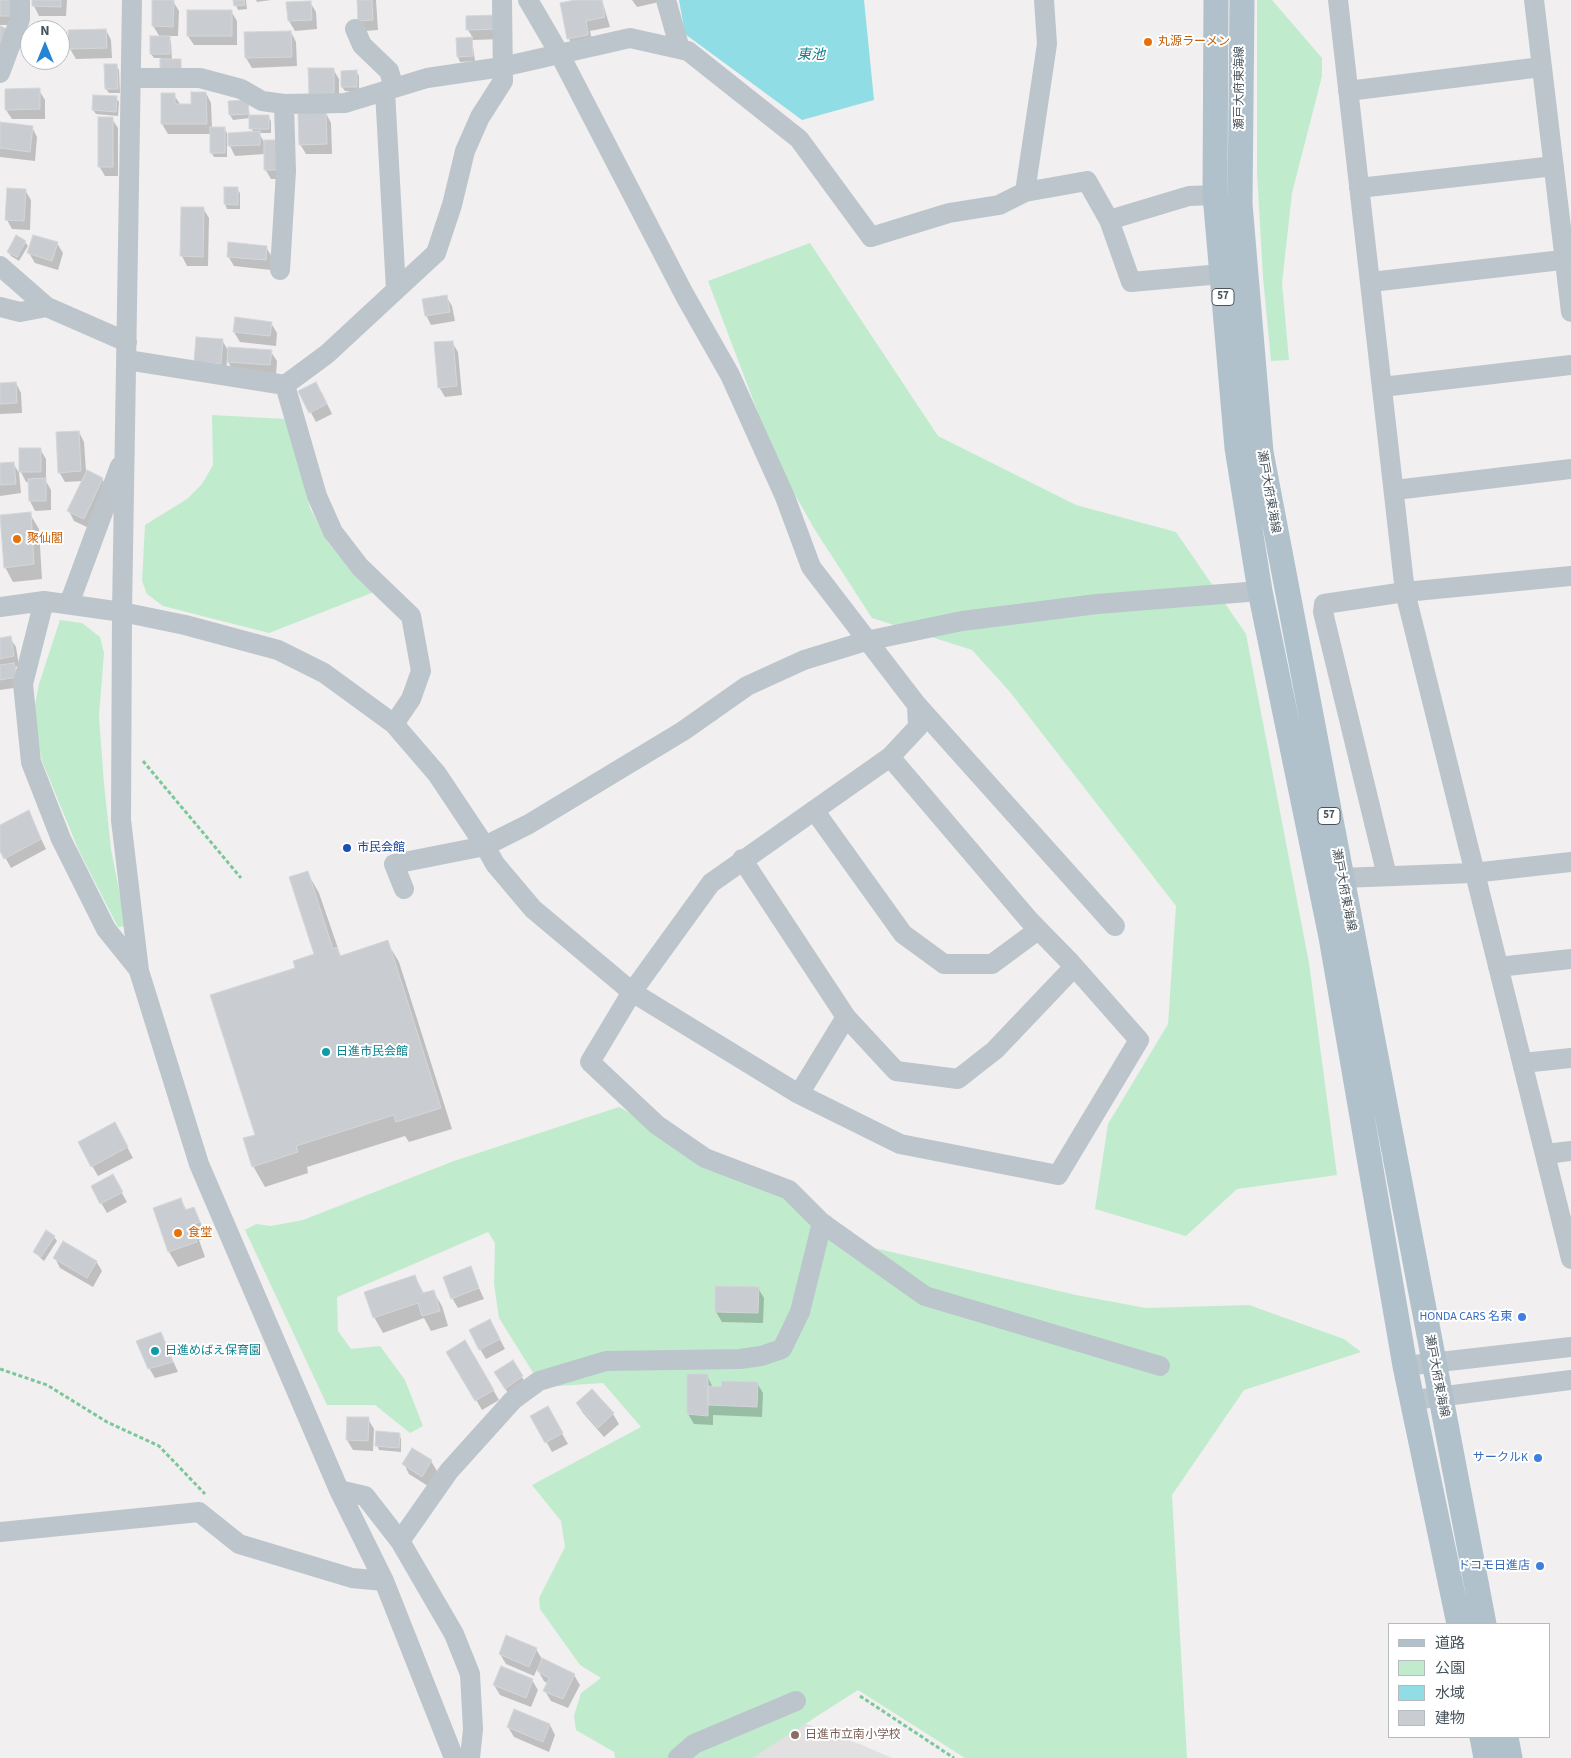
<!DOCTYPE html>
<html>
<head>
<meta charset="utf-8">
<style>
  body { margin:0 }
  #map { position:relative; width:1571px; height:1758px; overflow:hidden; background:#f1efef; font-family:"Source Sans 3","Noto Sans JP",sans-serif }
  canvas { display:block }
  .legend { position:absolute; left:1388px; top:1623px; width:162px; height:115px; box-sizing:border-box; background:#fff; border:1px solid #b6bbbd; margin:0; padding:6px 9px; list-style:none; font-size:15px; color:#48545b }
  .legend li { display:flex; align-items:center; gap:10px; height:25px }
  .legend b { width:25px; border:1px solid #b6bbbd }
  .north { position:absolute; left:20px; top:20px; width:50px; height:50px; box-sizing:border-box; background:#fff; border:1px solid #b6bbbd; border-radius:50%; rotate:0deg; font-size:14px; font-weight:700; line-height:20px; text-align:center; color:#48545b }
  .north::after { content:''; display:block; margin:auto; width:18px; height:22px; background:#2584d6; clip-path:polygon(50% 0,100% 100%,50% 72%,0 100%) }
</style>
</head>
<body>
<div id="map">
<canvas width="1571" height="1758"></canvas>
<ul class="legend">
<li><b style="height:6px;background:#b0c1cc"></b>道路</li>
<li><b style="height:14px;background:#c0eccd"></b>公園</li>
<li><b style="height:14px;background:#90dde6"></b>水域</li>
<li><b style="height:14px;background:#c9cdd1"></b>建物</li>
</ul>
<div class="north">N</div>
</div>
<script>
const ctx = document.querySelector('canvas').getContext('2d');
ctx.lineJoin = 'round';
function fillPath(path, color) {
  ctx.fillStyle = color;
  ctx.fill(path, 'evenodd');
}
function poly(rows) {
  const path = new Path2D();
  for (const r of rows) {
    path.moveTo(r[0], r[1]);
    for (let i = 2; i < r.length; i += 2) path.lineTo(r[i], r[i + 1]);
  }
  return path;
}
function strokePath(path, color, width, dash) {
  ctx.strokeStyle = color;
  ctx.lineWidth = width;
  ctx.lineCap = dash ? 'butt' : 'round';
  ctx.setLineDash(dash || []);
  ctx.stroke(path);
}
function label(font, color, halo, rows, align = 'center') {
  ctx.font = font + ' "Source Sans 3","Noto Sans JP",sans-serif';
  ctx.lineWidth = 4;
  ctx.setLineDash([]);
  ctx.textBaseline = 'middle';
  ctx.strokeStyle = halo;
  ctx.fillStyle = color;
  for (const [text, x, y, turn = 0] of rows) {
    ctx.save();
    ctx.translate(x, y);
    ctx.rotate((+turn || 0) * Math.PI / 180);
    ctx.textAlign = isNaN(turn) ? turn : align;
    if (halo) ctx.strokeText(text, 0, 0);
    ctx.fillText(text, 0, 0);
    ctx.restore();
  }
}
const education = poly([
  [791,1718,862,1745,892,1758,719,1758]
]);
const green = poly([
  [1257,0,1272,0,1322,58,1322,76,1292,193,1282,283,1289,360,1271,361,1263,277,1257,173],
  [810,243,938,436,1076,505,1176,532,1246,634,1309,963,1337,1175,1237,1189,1186,1236,1095,1209,1108,1124,1168,1024,1176,906,1010,692,972,650,872,618,815,530,777,463,708,281],
  [212,415,286,419,310,508,328,542,353,574,374,592,269,633,163,606,147,594,142,581,145,525,187,499,202,484,213,465],
  [60,620,82,623,100,637,104,653,99,716,104,784,111,849,126,926,118,927,79,851,42,761,36,729,35,705,39,684],
  [619,1107,780,1197,831,1216,840,1240,1076,1295,1146,1308,1249,1305,1344,1339,1361,1352,1244,1390,1172,1495,1187,1758,965,1758,858,1690,752,1758,615,1758,614,1752,576,1730,574,1716,581,1693,601,1678,580,1665,540,1609,539,1598,565,1547,561,1521,532,1485,641,1427,603,1383,542,1387,499,1318,494,1284,495,1243,488,1232,337,1297,338,1331,351,1349,380,1346,405,1380,423,1426,410,1433,375,1405,327,1405,245,1230,256,1224,271,1226,303,1220,454,1161]
]);
const water = poly([
  [679,0,864,0,874,100,802,120,685,34]
]);
const shadow = poly([
  [0,0,21,25,0,25],
  [34,0,67,0,66,16,39,16,34,6],
  [234,0,246,0,247,9,238,10],
  [256,0,271,0,257,2],
  [358,0,376,0,378,30,365,31,359,21],
  [581,0,602,0,610,27,590,31,593,45,574,49,569,39,562,4],
  [632,0,659,0,659,2,637,7],
  [173,1,179,11,178,36,168,36,171,42,172,60,180,60,183,75,161,71,161,58,154,58,151,54,160,37,153,26],
  [310,2,316,12,317,29,295,31,289,21],
  [231,11,237,21,237,45,194,45,188,36],
  [497,16,503,39,472,40,475,61,460,62,458,57,457,39,473,38,468,30,467,17],
  [106,30,111,40,112,58,76,59,70,49,70,31],
  [291,32,296,42,297,66,252,68,246,58],
  [116,65,119,70,120,93,109,93,106,89],
  [333,69,339,79,339,103,315,103],
  [356,71,359,76,359,91,345,91,342,87],
  [39,90,45,100,45,119,12,119,6,110],
  [206,93,211,103,212,128,224,128,227,133,227,157,214,157,211,152,211,134,168,134,162,124,174,95,180,104,192,106],
  [116,98,119,102,118,116,96,114,93,110],
  [247,101,250,117,268,116,271,121,271,133,259,133,285,179,271,179,265,169,265,154,235,156,230,146,253,133,250,118,233,120,230,115,230,102],
  [326,113,331,123,332,154,306,154,300,144],
  [112,119,118,128,118,176,105,176,99,166],
  [0,123,32,127,37,137,35,161,0,157],
  [225,188,237,189,240,193,240,209,227,209,225,204],
  [25,190,31,200,30,230,12,229,7,220],
  [203,208,209,218,208,266,187,266,182,256],
  [25,242,28,246,19,261,11,256,8,252],
  [57,243,63,253,58,270,35,263,29,253],
  [266,247,272,257,271,270,234,266,228,256],
  [446,296,452,306,455,321,431,325,426,315],
  [271,323,277,333,276,346,240,342,234,332],
  [222,340,229,352,271,352,277,361,276,375,234,372,227,360,226,374,201,372],
  [452,342,458,352,462,395,445,397,439,387],
  [16,383,21,393,22,413,0,414,0,384],
  [300,392,322,393,332,414,316,422],
  [79,432,84,442,86,471,102,479,108,489,89,528,74,521,69,511,83,481,65,482,59,472],
  [40,449,46,459,46,481,51,490,51,510,35,511,30,501,29,482,26,482,21,472],
  [13,463,19,473,21,493,0,496,0,464],
  [30,514,39,529,42,579,13,582,5,567],
  [10,638,16,647,19,666,15,667,19,674,21,687,0,690,0,639],
  [28,812,46,849,11,868,0,848,0,826],
  [307,872,319,893,341,957,387,942,399,962,452,1129,409,1142,405,1136,307,1167,308,1173,265,1187,253,1166,256,1135,296,969,316,955],
  [115,1124,133,1158,98,1176,79,1143],
  [118,1186,127,1202,107,1213,92,1187],
  [181,1200,187,1211,194,1208,207,1237,199,1240,205,1257,178,1267,169,1252,154,1209],
  [54,1237,57,1241,44,1261,34,1252],
  [55,1258,96,1261,102,1271,93,1287,60,1268],
  [470,1268,484,1299,458,1308,452,1298],
  [415,1276,424,1294,433,1291,442,1306,448,1326,431,1331,424,1318,383,1333,374,1317],
  [758,1288,764,1298,763,1323,722,1322,716,1312],
  [495,1330,505,1349,486,1359,480,1349],
  [161,1334,178,1372,155,1378,149,1368],
  [465,1342,499,1400,482,1410,448,1352],
  [513,1362,528,1387,511,1398,501,1382],
  [707,1375,713,1388,757,1383,763,1393,762,1417,713,1415,713,1425,694,1424,688,1414],
  [592,1391,613,1414,619,1424,604,1437,583,1413,577,1404],
  [547,1407,568,1444,552,1452,532,1416],
  [368,1419,374,1429,373,1451,353,1450,347,1440],
  [399,1434,401,1439,401,1452,379,1450,377,1445],
  [412,1450,431,1461,437,1471,428,1486,409,1474,404,1464],
  [536,1649,542,1659,574,1675,580,1685,568,1708,551,1701,545,1691,548,1684,544,1681,537,1669,534,1676,506,1664,500,1654],
  [532,1680,538,1690,531,1707,500,1695,494,1685],
  [550,1725,555,1735,549,1752,514,1737,508,1727]
]);
const building = poly([
  [0,0,16,0,16,16,0,16,0,0],
  [32,0,61,0,61,7,32,6,32,0],
  [152,0,174,0,173,27,152,26,152,0],
  [233,0,244,0,245,5,234,6,233,0],
  [357,0,372,0,373,20,358,21,357,0],
  [575,0,602,0,605,17,586,21,588,35,567,39,560,3,575,0],
  [311,1,312,20,288,21,286,2,311,1],
  [187,10,232,10,232,36,187,36,187,10],
  [497,15,498,29,466,30,466,16,497,15],
  [0,26,7,29,0,45,0,26],
  [106,29,107,48,69,49,68,30,106,29],
  [291,31,292,57,245,58,244,32,291,31],
  [150,36,170,36,170,54,150,54,150,36],
  [472,37,473,56,457,57,456,38,472,37],
  [160,59,181,59,181,71,160,71,160,59],
  [104,64,117,64,118,89,105,89,104,64],
  [308,68,334,68,334,93,309,94,308,68],
  [357,70,357,87,341,87,341,71,357,70],
  [40,88,40,109,5,110,5,89,40,88],
  [191,92,206,92,207,124,161,124,161,93,175,93,175,104,191,104,191,92],
  [93,95,117,96,116,112,92,110,93,95],
  [248,100,249,114,229,115,228,101,248,100],
  [326,112,327,144,299,145,298,113,326,112],
  [249,115,269,115,269,129,249,129,249,115],
  [98,117,113,117,113,167,98,167,98,117],
  [0,122,33,126,30,152,0,148,0,122],
  [210,127,225,127,225,153,210,153,210,127],
  [260,131,260,145,228,146,228,133,260,131],
  [264,140,280,140,280,170,264,170,264,140],
  [224,187,238,187,238,205,224,204,224,187],
  [7,188,26,189,24,221,5,220,7,188],
  [181,207,204,207,203,257,180,256,181,207],
  [16,235,26,241,17,257,7,252,16,235],
  [33,235,58,242,52,261,27,253,33,235],
  [228,242,267,246,266,260,227,257,228,242],
  [447,295,450,312,425,316,422,299,447,295],
  [235,317,272,322,270,336,233,332,235,317],
  [196,337,223,339,221,364,194,362,196,337],
  [453,341,457,386,438,388,434,342,453,341],
  [228,347,272,350,270,365,227,362,228,347],
  [16,382,17,403,0,404,0,383,16,382],
  [316,382,327,404,309,413,298,391,316,382],
  [79,431,81,471,58,473,56,432,79,431],
  [19,448,41,448,41,472,19,472,19,448],
  [14,462,16,484,0,485,0,463,14,462],
  [87,470,103,478,84,519,67,511,87,470],
  [46,478,46,501,29,501,28,479,46,478],
  [31,512,34,564,4,568,0,515,31,512],
  [11,636,14,656,0,659,0,638,11,636],
  [14,663,17,677,0,680,0,665,14,663],
  [29,810,41,839,4,859,0,851,0,825,29,810],
  [308,871,333,949,337,947,340,956,388,940,441,1108,396,1122,394,1115,296,1146,298,1152,252,1167,243,1138,255,1135,210,995,295,968,293,961,314,954,289,877,308,871],
  [115,1122,128,1147,91,1167,78,1142,115,1122],
  [113,1174,123,1192,100,1204,91,1186,113,1174],
  [181,1198,185,1210,194,1207,200,1222,191,1225,197,1242,168,1252,153,1208,181,1198],
  [46,1230,55,1236,41,1257,33,1252,46,1230],
  [63,1241,97,1261,87,1278,53,1258,63,1241],
  [471,1266,479,1288,451,1299,443,1277,471,1266],
  [415,1275,422,1293,434,1290,440,1311,422,1316,418,1303,373,1318,364,1292,415,1275],
  [715,1286,759,1287,758,1313,715,1312,715,1286],
  [490,1319,500,1339,479,1350,469,1330,490,1319],
  [161,1332,173,1362,148,1369,136,1341,161,1332],
  [465,1340,494,1390,475,1401,446,1352,465,1340],
  [513,1360,523,1376,505,1389,494,1372,513,1360],
  [687,1374,708,1374,708,1416,687,1414,687,1374],
  [722,1381,758,1382,757,1407,708,1405,708,1386,721,1387,722,1381],
  [592,1389,614,1413,598,1428,576,1403,592,1389],
  [548,1406,563,1433,545,1443,530,1416,548,1406],
  [347,1417,369,1417,368,1441,346,1440,347,1417],
  [376,1431,400,1433,399,1448,375,1446,376,1431],
  [412,1448,432,1460,422,1477,402,1464,412,1448],
  [506,1635,537,1648,529,1667,499,1654,506,1635],
  [542,1658,575,1674,563,1699,543,1691,549,1678,537,1671,542,1658],
  [501,1666,533,1679,526,1698,493,1685,501,1666],
  [514,1709,550,1724,543,1742,507,1727,514,1709]
]);
const path = poly([
  [143,761,241,878],
  [0,1369,47,1385,107,1422,159,1446,205,1494],
  [860,1696,954,1758]
]);
const minor = poly([
  [132,0,122,612,121,820,139,971,199,1164,339,1490,384,1581,454,1758],
  [528,0,559,53,684,294,730,375,785,497,811,567,917,705,1115,926],
  [666,0,680,49],
  [1338,0,1405,592,1571,1259],
  [1534,0,1571,312],
  [355,29,362,45,389,71,394,88],
  [0,73,20,19,20,0],
  [132,78,200,78,241,89,262,101,284,104,345,103,427,78,502,67,630,38,688,51,799,139,871,237,949,213,999,205,1025,192,1047,44,1044,0],
  [385,91,396,290],
  [1348,91,1541,67],
  [1359,188,1554,166],
  [1025,192,1087,181,1109,220,1131,282,1221,274],
  [1109,220,1189,196,1215,195],
  [0,266,47,307,127,342],
  [280,270,286,171,284,104],
  [1371,282,1571,259],
  [0,307,20,312,47,307],
  [127,360,285,385,317,496,333,532,360,567,411,616,421,671,411,699,394,724],
  [285,385,327,354,436,253,452,205,465,151,480,117,503,81,502,0],
  [1382,387,1571,365],
  [1395,490,1571,469],
  [44,601,23,684,31,762,61,839,106,929,139,970],
  [69,604,120,466],
  [0,607,44,601,122,612,185,625,278,650,324,673,394,724,437,774,485,846,529,824,683,731,747,686,804,660,866,641,962,621,1097,604,1260,591],
  [890,757,918,727,917,705],
  [814,810,903,934,944,964,992,964,1038,930],
  [742,859,846,1017,799,1094],
  [1387,876,1323,612,1324,604,1405,592,1571,576],
  [1341,878,1473,873,1571,862],
  [404,889,394,864,485,846,495,864,533,909,632,992,797,1093,900,1144,1058,1175,1139,1040,1071,963,1029,920,890,757,711,883,632,992,590,1062,657,1125,705,1158,789,1190,822,1223,925,1296,1160,1366],
  [1498,967,1571,959],
  [846,1017,896,1071,958,1079,995,1050,1074,967],
  [1523,1063,1571,1058],
  [1546,1154,1571,1151],
  [1405,1366,1571,1347],
  [1414,1400,1571,1380],
  [339,1490,365,1496,400,1541],
  [0,1532,199,1512,239,1544,352,1578,384,1581],
  [470,1758,473,1729,470,1674,454,1634,400,1541,449,1471,513,1400,539,1381,606,1361,740,1359,761,1356,782,1349,800,1312,822,1223],
  [678,1758,694,1744,796,1701]
]);
const major = poly([
  [1216,0,1215,195,1237,448,1260,591,1331,937,1405,1366,1459,1624],
  [1242,0,1240,204,1261,452,1484,1624],
  [1482,1737,1486,1758],
  [1506,1737,1510,1758]
]);
const markers = [
  [1148,42,5,"#e8710a"],
  [17,539,5,"#e8710a"],
  [347,848,5,"#1a4fb4"],
  [326,1052,5,"#0f9aa8"],
  [178,1233,5,"#e8710a"],
  [1522,1317,5,"#3f7fe0"],
  [155,1351,5,"#0f9aa8"],
  [1538,1458,5,"#3f7fe0"],
  [1540,1566,5,"#3f7fe0"],
  [795,1735,5,"#8d6e63"]
];
const shields = [
  [1223,297,22],
  [1329,816,22]
];
const shieldNames = [
  ["57",1223,297],
  ["57",1329,816]
];
const foodNames = [
  ["丸源ラーメン",1158,42],
  ["聚仙閣",27,539],
  ["食堂",188,1233]
];
const streetNames = [
  ["瀬戸大府東海線",1240,88,-90],
  ["瀬戸大府東海線",1268,492,80],
  ["瀬戸大府東海線",1343,890,79],
  ["瀬戸大府東海線",1436,1376,79]
];
const transitNames = [
  ["市民会館",357,848]
];
const cultureNames = [
  ["日進市民会館",336,1052],
  ["日進めばえ保育園",165,1351]
];
const shopNames = [
  ["HONDA CARS 名東",1512,1317],
  ["サークルK",1528,1458],
  ["ドコモ日進店",1530,1566]
];
const educationNames = [
  ["日進市立南小学校",805,1735]
];
const waterNames = [
  ["東池",811,56]
];
fillPath(education, '#e2e0e0');
fillPath(green, '#c0eccd');
fillPath(water, '#90dde6');
fillPath(shadow, '#0003');
fillPath(building, '#c9cdd1');
strokePath(building, '#d3d6da', 1);
strokePath(path, '#7ac89a', 3, [4, 2.5]);
strokePath(minor, '#bbc5cb', 20);
strokePath(major, '#b0c1cc', 25);
for (const [x, y, r, color] of markers) {
  const dot = new Path2D();
  dot.arc(x, y, r, 0, 2 * Math.PI);
  ctx.fillStyle = color;
  ctx.fill(dot);
  strokePath(dot, '#fff', 2);
}
for (const [x, y, w] of shields) {
  const box = new Path2D();
  box.roundRect(x - w / 2, y - 8.5, w, 17, 4);
  ctx.fillStyle = '#fff';
  ctx.fill(box);
  strokePath(box, '#48545b', 1);
}
label('bold 11px', '#48545b', null, shieldNames);
label('12px', '#c56008', '#fff', foodNames, 'left');
label('12px', '#48545b', '#fff', streetNames);
label('12px', '#164399', '#fff', transitNames, 'left');
label('12px', '#0d838f', '#fff', cultureNames, 'left');
label('12px', '#366cbe', '#fff', shopNames, 'right');
label('12px', '#785e54', '#fff', educationNames, 'left');
label('italic 14px', '#157f8b', '#fff', waterNames);
</script>
</body>
</html>
